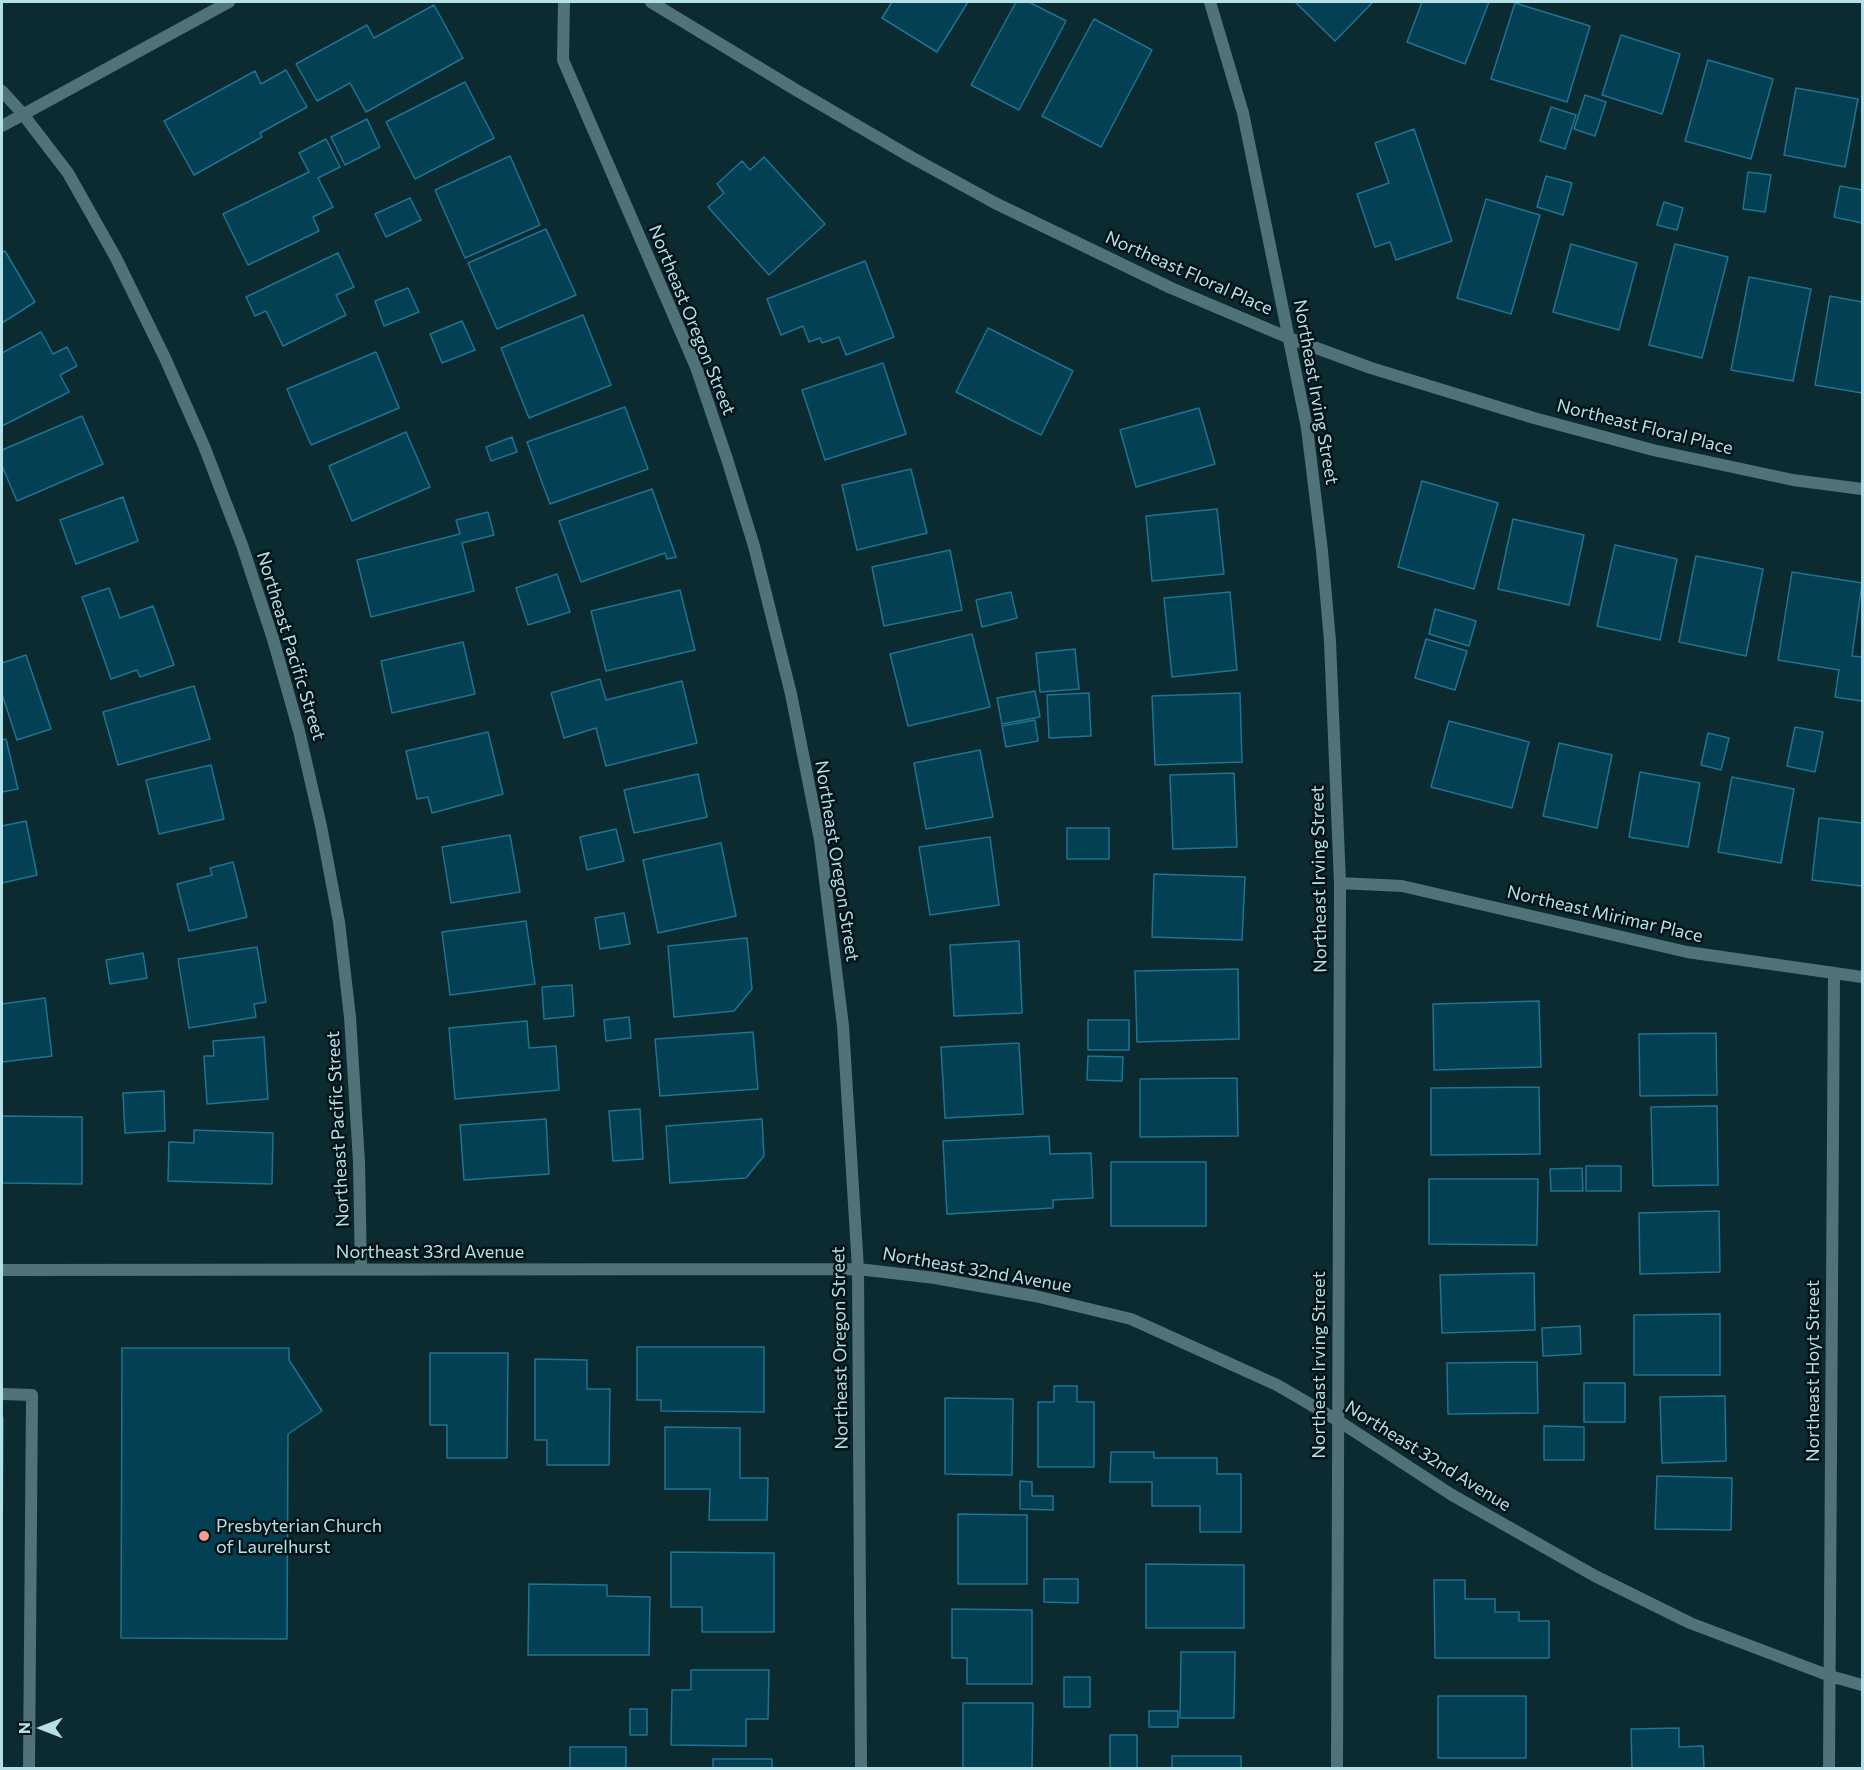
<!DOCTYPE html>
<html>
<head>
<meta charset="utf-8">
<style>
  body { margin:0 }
  #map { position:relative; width:1864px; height:1770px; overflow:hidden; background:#0b2b30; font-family:Commissioner,sans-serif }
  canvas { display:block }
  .frame { position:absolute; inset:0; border:3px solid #b4e0e7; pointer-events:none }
  .north { position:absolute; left:12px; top:1698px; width:60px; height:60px; -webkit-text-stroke:4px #001215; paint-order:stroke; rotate:270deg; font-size:16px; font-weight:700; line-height:24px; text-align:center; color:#b4e0e7 }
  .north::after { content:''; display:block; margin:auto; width:21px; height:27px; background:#b4e0e7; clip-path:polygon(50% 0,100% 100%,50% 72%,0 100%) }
</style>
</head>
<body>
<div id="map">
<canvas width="1864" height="1770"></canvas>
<div class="frame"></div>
<div class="north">N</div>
</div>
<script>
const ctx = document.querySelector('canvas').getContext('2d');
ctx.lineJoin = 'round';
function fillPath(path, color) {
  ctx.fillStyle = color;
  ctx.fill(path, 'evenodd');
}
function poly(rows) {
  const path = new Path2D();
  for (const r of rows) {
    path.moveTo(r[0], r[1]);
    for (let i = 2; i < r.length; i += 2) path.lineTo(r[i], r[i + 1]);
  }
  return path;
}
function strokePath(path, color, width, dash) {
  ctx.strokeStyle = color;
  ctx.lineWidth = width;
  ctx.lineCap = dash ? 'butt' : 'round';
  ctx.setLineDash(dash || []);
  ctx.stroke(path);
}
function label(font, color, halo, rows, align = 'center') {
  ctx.font = font + ' Commissioner,sans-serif';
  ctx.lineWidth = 5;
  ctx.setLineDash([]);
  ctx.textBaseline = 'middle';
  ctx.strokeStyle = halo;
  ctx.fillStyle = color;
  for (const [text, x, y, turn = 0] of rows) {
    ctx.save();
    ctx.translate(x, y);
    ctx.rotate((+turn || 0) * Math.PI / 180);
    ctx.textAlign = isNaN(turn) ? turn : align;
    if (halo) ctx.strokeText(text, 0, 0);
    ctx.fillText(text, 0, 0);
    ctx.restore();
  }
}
const building = poly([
  [892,2,968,2,937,52,882,18,892,2],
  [1016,2,1029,2,1066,21,1019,110,971,85,1016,2],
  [1295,2,1373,2,1335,41,1295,2],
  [1422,2,1489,2,1465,64,1407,42,1422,2],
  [1515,3,1590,26,1567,102,1491,79,1515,3],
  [434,5,463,58,366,112,350,83,317,101,296,64,367,25,374,38,434,5],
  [1094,19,1152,50,1101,147,1042,116,1094,19],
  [1621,35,1680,54,1662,114,1602,95,1621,35],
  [1708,60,1773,79,1751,159,1685,141,1708,60],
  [286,70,307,107,260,133,262,137,194,175,164,121,255,71,261,84,286,70],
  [465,82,494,138,415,179,386,122,465,82],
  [1796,88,1858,99,1845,167,1784,155,1796,88],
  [1585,95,1606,102,1595,136,1574,129,1585,95],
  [1551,107,1576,115,1565,149,1540,141,1551,107],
  [367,119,380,147,345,165,331,137,367,119],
  [1414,129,1452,241,1396,260,1390,242,1375,247,1357,194,1389,183,1375,143,1414,129],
  [326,139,340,167,318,178,333,207,313,217,319,231,248,265,223,214,309,172,299,153,326,139],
  [510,156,540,225,465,258,435,190,510,156],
  [764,157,825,224,769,275,708,207,724,193,717,184,742,161,750,170,764,157],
  [1748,172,1771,175,1765,212,1743,209,1748,172],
  [1546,176,1572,183,1563,215,1537,207,1546,176],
  [1840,186,1862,190,1862,223,1834,217,1840,186],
  [410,198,421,220,386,237,375,214,410,198],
  [1486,199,1540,215,1511,314,1457,298,1486,199],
  [1664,202,1683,208,1677,230,1657,225,1664,202],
  [546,229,576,295,497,329,468,263,546,229],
  [1571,244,1637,263,1619,330,1553,312,1571,244],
  [1675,244,1728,257,1702,358,1649,345,1675,244],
  [5,251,35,302,2,323,2,252,5,251],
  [338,253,354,287,336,295,346,315,283,346,266,311,255,316,246,297,338,253],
  [865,261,894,337,846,355,839,337,822,343,820,338,809,342,803,326,781,335,767,299,865,261],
  [1749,277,1811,289,1793,381,1731,370,1749,277],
  [408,288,419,312,384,326,375,301,408,288],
  [1830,296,1862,302,1862,393,1815,385,1830,296],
  [583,315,611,385,529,418,501,348,583,315],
  [462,321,475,350,442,363,430,334,462,321],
  [988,328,1073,371,1041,435,956,392,988,328],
  [41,332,53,354,67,347,77,366,60,375,69,392,2,426,2,353,41,332],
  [376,352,399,408,311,445,287,389,376,352],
  [883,363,906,434,825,460,802,390,883,363],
  [625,407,648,469,550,504,527,442,625,407],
  [1199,408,1215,464,1136,487,1120,430,1199,408],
  [82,416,103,464,17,501,2,466,2,450,82,416],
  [406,432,430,487,352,521,329,466,406,432],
  [512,437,517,452,491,461,486,447,512,437],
  [911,469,927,533,857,550,842,485,911,469],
  [1422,481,1498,503,1474,589,1398,567,1422,481],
  [652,489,676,557,667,559,665,553,581,582,559,521,652,489],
  [123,497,138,541,76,564,60,520,123,497],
  [1217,509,1224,574,1152,581,1146,516,1217,509],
  [488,512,494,535,462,543,474,591,371,617,357,560,460,534,456,520,488,512],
  [1513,519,1584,535,1569,605,1498,589,1513,519],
  [1615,545,1677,559,1660,640,1597,626,1615,545],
  [950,550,962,610,884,626,872,567,950,550],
  [1696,556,1763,569,1746,656,1679,642,1696,556],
  [1792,572,1862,583,1852,656,1862,657,1862,701,1835,697,1839,670,1778,660,1792,572],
  [557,574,570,612,528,625,516,588,557,574],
  [109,588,120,618,153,606,174,665,140,677,137,670,111,679,82,597,109,588],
  [680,590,695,650,606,671,591,611,680,590],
  [1011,592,1017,618,982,627,976,600,1011,592],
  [1230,592,1237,670,1172,677,1164,598,1230,592],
  [1435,609,1476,621,1469,646,1429,634,1435,609],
  [972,634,990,707,908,726,890,654,972,634],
  [1426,639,1467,651,1455,690,1415,678,1426,639],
  [463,642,475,694,392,713,381,661,463,642],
  [1075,649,1079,689,1040,692,1036,653,1075,649],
  [26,655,51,729,17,740,2,694,2,663,26,655],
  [600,679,606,700,682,681,697,743,606,766,596,728,564,738,551,693,600,679],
  [194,686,210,739,118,765,103,712,194,686],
  [1035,691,1040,717,1002,724,997,698,1035,691],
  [1089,693,1091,736,1049,738,1047,695,1089,693],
  [1240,693,1242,762,1155,765,1152,696,1240,693],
  [1035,720,1038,741,1006,747,1002,726,1035,720],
  [1449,721,1529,742,1512,808,1431,787,1449,721],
  [1795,727,1823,732,1815,772,1787,766,1795,727],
  [488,732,503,794,432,813,428,797,417,799,406,751,488,732],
  [1708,733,1729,738,1721,770,1701,765,1708,733],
  [6,739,18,789,2,792,2,740,6,739],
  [1559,743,1612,755,1597,828,1543,816,1559,743],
  [980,750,993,817,926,829,914,763,980,750],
  [211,765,224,819,159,834,146,780,211,765],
  [1640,772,1700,783,1688,847,1629,837,1640,772],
  [1234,773,1237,847,1173,849,1170,775,1234,773],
  [698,774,707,817,634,833,624,790,698,774],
  [1732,777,1794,789,1781,863,1718,852,1732,777],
  [1819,818,1862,823,1862,886,1812,880,1819,818],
  [26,821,37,875,2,883,2,826,26,821],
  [1067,828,1109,828,1109,859,1067,859,1067,828],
  [616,829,624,861,587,870,580,837,616,829],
  [510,835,520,892,451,903,442,847,510,835],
  [990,837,999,905,930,915,919,847,990,837],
  [721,843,736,916,658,933,643,860,721,843],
  [233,862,247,917,189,931,177,884,212,875,210,868,233,862],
  [1154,874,1245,877,1242,940,1152,937,1154,874],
  [624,913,630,944,600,949,595,918,624,913],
  [526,921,535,984,450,995,442,932,526,921],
  [747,938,752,989,734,1011,674,1017,668,946,747,938],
  [1019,941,1022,1013,954,1016,950,945,1019,941],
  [257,947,266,1002,254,1004,256,1017,189,1028,178,959,257,947],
  [143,953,147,978,110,984,106,960,143,953],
  [1238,969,1239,1039,1137,1042,1135,971,1238,969],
  [572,985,574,1016,544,1019,542,987,572,985],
  [45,998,52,1056,2,1062,2,1004,45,998],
  [1539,1001,1541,1067,1434,1070,1433,1004,1539,1001],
  [629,1017,631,1038,606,1041,604,1020,629,1017],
  [1088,1020,1129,1020,1129,1050,1088,1050,1088,1020],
  [527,1021,529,1048,556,1046,559,1090,455,1099,449,1028,527,1021],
  [753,1032,758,1089,660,1096,655,1039,753,1032],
  [1716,1033,1717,1095,1640,1096,1639,1034,1716,1033],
  [264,1037,268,1099,207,1104,204,1056,214,1056,213,1041,264,1037],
  [1019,1043,1023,1114,945,1118,941,1047,1019,1043],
  [1088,1056,1123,1057,1122,1081,1087,1080,1088,1056],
  [1237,1078,1238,1136,1140,1137,1140,1079,1237,1078],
  [1539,1087,1540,1154,1431,1155,1431,1088,1539,1087],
  [164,1091,165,1131,125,1133,123,1093,164,1091],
  [1717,1106,1718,1185,1653,1186,1651,1107,1717,1106],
  [640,1109,643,1159,613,1161,609,1111,640,1109],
  [2,1116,82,1117,82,1184,2,1183,2,1116],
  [546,1119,549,1174,464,1180,460,1125,546,1119],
  [762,1119,764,1156,746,1178,670,1183,666,1126,762,1119],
  [194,1130,273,1133,272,1184,168,1181,169,1142,194,1143,194,1130],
  [1049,1136,1050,1154,1091,1153,1093,1198,1053,1200,1053,1208,947,1214,943,1141,1049,1136],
  [1111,1162,1206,1162,1206,1226,1111,1226,1111,1162],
  [1586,1166,1621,1166,1621,1191,1586,1191,1586,1166],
  [1582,1168,1583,1191,1551,1191,1550,1169,1582,1168],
  [1429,1179,1538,1179,1537,1245,1429,1244,1429,1179],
  [1719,1211,1720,1272,1640,1274,1639,1213,1719,1211],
  [1534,1273,1535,1330,1442,1333,1440,1275,1534,1273],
  [1720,1314,1720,1375,1634,1375,1634,1315,1720,1314],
  [1580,1326,1581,1354,1543,1356,1542,1328,1580,1326],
  [637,1347,764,1347,764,1412,661,1411,661,1400,637,1400,637,1347],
  [122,1348,289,1348,289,1360,322,1411,288,1434,287,1639,121,1638,122,1348],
  [430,1353,508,1353,507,1458,447,1458,447,1425,430,1425,430,1353],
  [535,1359,587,1360,587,1389,610,1389,609,1465,547,1465,547,1440,535,1440,535,1359],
  [1537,1362,1538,1413,1448,1414,1447,1363,1537,1362],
  [1584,1383,1625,1383,1625,1422,1584,1422,1584,1383],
  [1054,1386,1077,1386,1077,1402,1094,1402,1094,1467,1038,1467,1038,1402,1054,1402,1054,1386],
  [1725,1396,1726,1461,1662,1463,1660,1397,1725,1396],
  [945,1398,1013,1399,1012,1475,945,1474,945,1398],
  [2,1418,3,1418,2,1553,2,1418],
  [1544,1426,1584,1427,1584,1460,1544,1460,1544,1426],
  [665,1427,740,1428,740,1478,768,1478,767,1520,709,1520,710,1489,665,1489,665,1427],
  [1111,1452,1154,1452,1154,1458,1217,1458,1217,1474,1241,1474,1241,1532,1200,1532,1200,1506,1152,1506,1152,1482,1110,1482,1111,1452],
  [1657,1476,1732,1478,1731,1530,1655,1529,1657,1476],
  [1020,1481,1032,1482,1032,1496,1053,1496,1053,1510,1020,1509,1020,1481],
  [958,1514,1027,1515,1027,1584,958,1584,958,1514],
  [671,1552,774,1553,774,1632,702,1632,702,1607,671,1607,671,1552],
  [1146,1564,1244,1565,1244,1628,1146,1628,1146,1564],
  [1044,1579,1078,1579,1078,1603,1044,1602,1044,1579],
  [1434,1580,1465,1580,1465,1599,1495,1599,1495,1612,1519,1612,1519,1621,1549,1621,1549,1658,1435,1658,1434,1580],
  [529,1584,607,1585,607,1596,650,1597,649,1655,528,1655,529,1584],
  [952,1609,1032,1610,1032,1684,967,1684,967,1658,952,1658,952,1609],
  [1181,1652,1235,1652,1234,1718,1180,1718,1181,1652],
  [691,1670,769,1670,768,1719,746,1719,746,1746,671,1745,672,1690,691,1690,691,1670],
  [1064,1677,1090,1677,1090,1707,1064,1707,1064,1677],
  [1438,1696,1526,1696,1526,1758,1438,1758,1438,1696],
  [963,1703,1033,1703,1032,1768,963,1768,963,1703],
  [630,1709,647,1709,647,1735,630,1735,630,1709],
  [1149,1711,1178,1711,1178,1727,1149,1727,1149,1711],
  [1679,1728,1679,1747,1703,1746,1704,1768,1632,1768,1631,1729,1679,1728],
  [1110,1735,1137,1735,1137,1768,1110,1768,1110,1735],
  [570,1747,626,1747,626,1768,570,1768,570,1747],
  [1172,1756,1241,1756,1241,1768,1172,1768,1172,1756],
  [713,1759,772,1759,772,1768,713,1768,713,1759]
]);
const service = poly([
  [2,1394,32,1395,29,1768]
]);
const minor = poly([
  [564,2,563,60,696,367,727,459,754,546,791,694,820,840,843,1026,858,1269,861,1768],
  [651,2,796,90,911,157,995,203,1171,288,1289,338,1371,368,1534,418,1653,450,1793,480,1862,489],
  [1210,2,1243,113,1307,428,1322,551,1330,641,1340,883,1337,1768],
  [2,91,22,113,68,173,116,258,165,358,204,446,242,545,273,639,299,731,321,826,339,922,350,1017,359,1162,361,1270],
  [2,126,229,2],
  [1340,883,1402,886,1687,952,1862,977],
  [2,1270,858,1269,935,1278,1035,1296,1131,1319,1277,1385,1337,1420,1452,1495,1595,1576,1690,1623,1830,1676,1862,1685],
  [1829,1768,1834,974]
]);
const markers = [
  [204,1536,6,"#f59c90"]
];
const streetNames = [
  ["Northeast Floral Place",1189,273,24],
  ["Northeast Oregon Street",692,320,68],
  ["Northeast Irving Street",1316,392,80],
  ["Northeast Floral Place",1645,427,14],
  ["Northeast Pacific Street",291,646,73],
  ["Northeast Oregon Street",837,861,81],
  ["Northeast Irving Street",1319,879,-91],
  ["Northeast Mirimar Place",1605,914,13],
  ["Northeast Pacific Street",338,1129,-93],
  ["Northeast 33rd Avenue",430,1252],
  ["Northeast 32nd Avenue",977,1270,10],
  ["Northeast Oregon Street",840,1348,-91],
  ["Northeast Irving Street",1319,1365,-90],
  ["Northeast Hoyt Street",1813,1371,-90],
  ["Northeast 32nd Avenue",1428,1456,32]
];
const poiNames = [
  ["Presbyterian Church",216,1526],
  ["of Laurelhurst",216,1547]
];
fillPath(building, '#044054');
strokePath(building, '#1d7495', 1.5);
strokePath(service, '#4f7379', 12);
strokePath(minor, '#4f7379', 12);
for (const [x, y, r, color] of markers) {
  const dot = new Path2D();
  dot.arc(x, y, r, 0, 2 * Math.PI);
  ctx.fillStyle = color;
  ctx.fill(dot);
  strokePath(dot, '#001215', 2);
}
label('18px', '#b4e0e7', '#001215', streetNames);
label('18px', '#b4e0e7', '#001215', poiNames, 'left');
</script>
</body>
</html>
